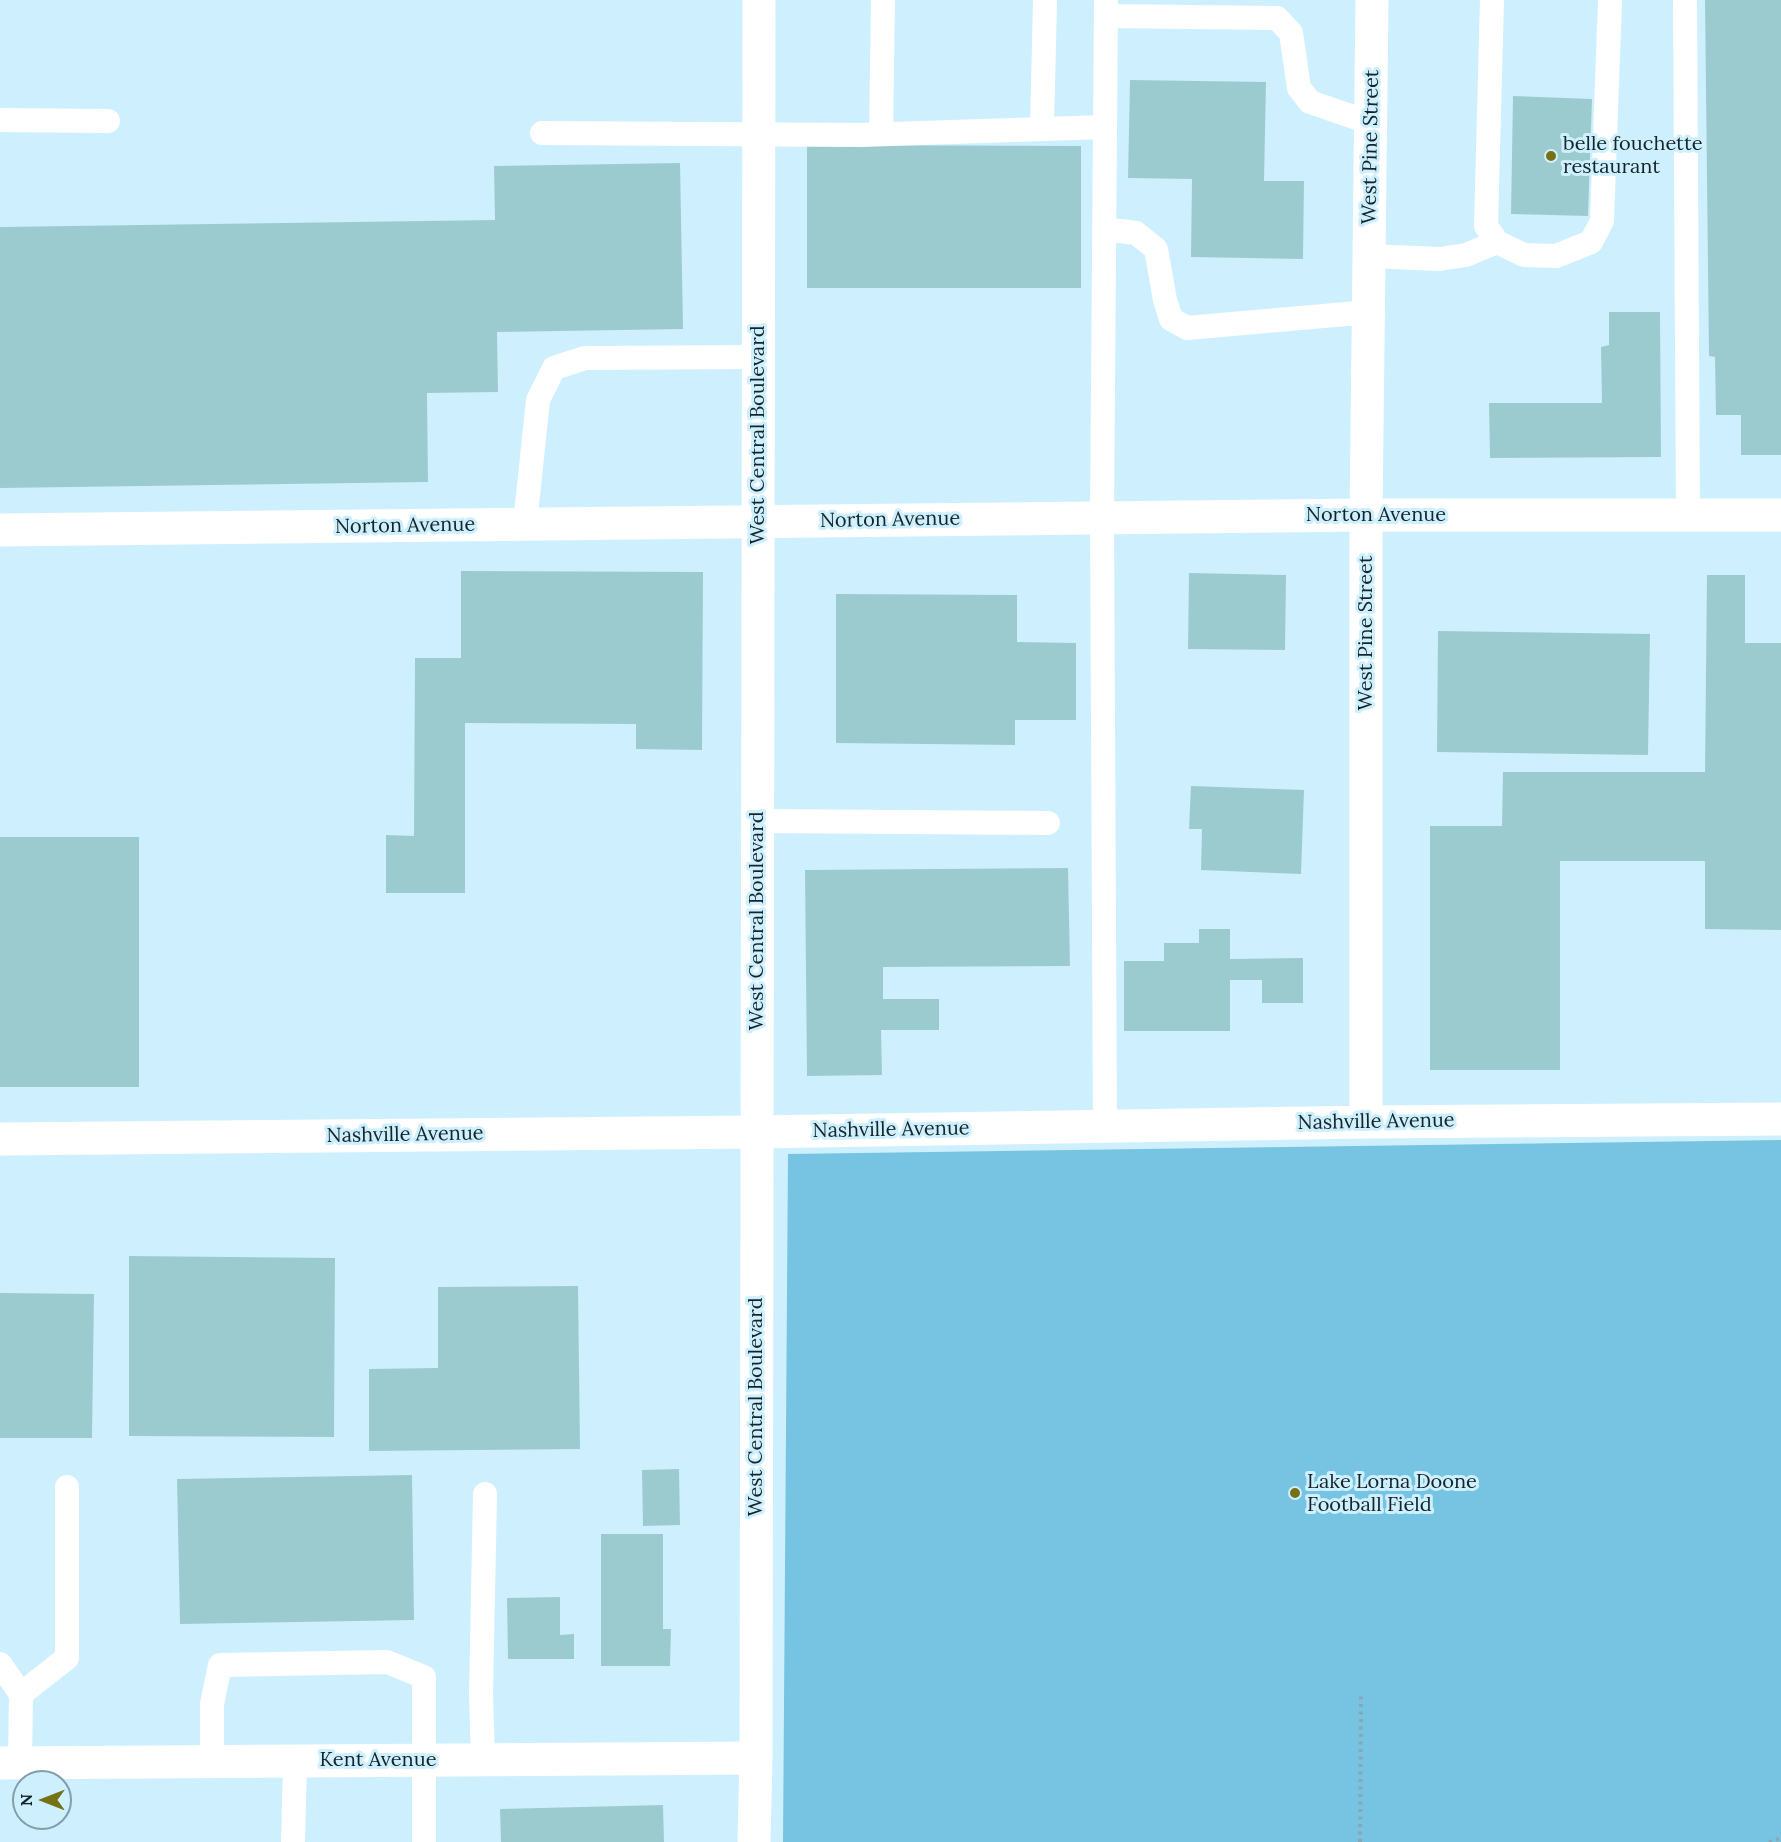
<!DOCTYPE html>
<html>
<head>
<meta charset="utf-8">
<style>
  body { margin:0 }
  #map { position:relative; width:1781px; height:1842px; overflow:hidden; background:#cef0fe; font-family:Lora,serif }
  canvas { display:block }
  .north { position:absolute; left:12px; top:1770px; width:60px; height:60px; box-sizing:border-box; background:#cef0fe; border:2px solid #849ea9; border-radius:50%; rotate:270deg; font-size:16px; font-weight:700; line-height:24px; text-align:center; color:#14242a }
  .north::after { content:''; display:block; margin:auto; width:21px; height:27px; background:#757216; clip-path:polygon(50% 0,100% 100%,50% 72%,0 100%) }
</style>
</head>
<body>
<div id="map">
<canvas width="1781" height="1842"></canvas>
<div class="north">N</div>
</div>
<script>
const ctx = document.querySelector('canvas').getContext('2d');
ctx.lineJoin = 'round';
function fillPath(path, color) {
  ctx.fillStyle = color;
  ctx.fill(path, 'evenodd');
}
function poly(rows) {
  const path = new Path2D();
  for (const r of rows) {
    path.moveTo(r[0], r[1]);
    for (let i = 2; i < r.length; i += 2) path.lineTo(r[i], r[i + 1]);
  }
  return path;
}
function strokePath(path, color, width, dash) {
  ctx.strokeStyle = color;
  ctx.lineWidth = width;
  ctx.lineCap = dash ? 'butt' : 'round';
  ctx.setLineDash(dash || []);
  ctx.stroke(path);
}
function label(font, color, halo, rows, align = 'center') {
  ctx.font = font + ' Lora,serif';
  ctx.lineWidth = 6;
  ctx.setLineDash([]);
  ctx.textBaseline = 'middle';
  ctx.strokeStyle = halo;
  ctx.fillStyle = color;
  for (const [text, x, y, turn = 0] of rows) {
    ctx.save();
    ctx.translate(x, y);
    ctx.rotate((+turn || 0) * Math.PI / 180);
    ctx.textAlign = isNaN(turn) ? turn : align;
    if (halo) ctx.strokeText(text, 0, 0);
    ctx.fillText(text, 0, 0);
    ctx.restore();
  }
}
const green = poly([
  [1781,1140,1781,1842,783,1842,788,1154]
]);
const building = poly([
  [1705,0,1781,0,1781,455,1741,455,1741,415,1716,415,1715,357,1709,356],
  [1130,80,1266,82,1264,181,1304,181,1303,259,1191,257,1192,179,1128,178],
  [1513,96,1592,99,1588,216,1511,214],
  [807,145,1081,146,1081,288,807,288],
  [680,163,683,329,497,332,498,392,427,393,428,482,0,488,0,227,495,220,494,166],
  [1609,312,1660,312,1661,457,1490,458,1489,403,1602,403,1601,347,1609,345],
  [461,571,703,572,702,750,636,749,636,724,465,723,465,893,386,893,386,835,414,836,415,658,461,658],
  [1189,573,1286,575,1285,650,1188,649],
  [1707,575,1745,575,1745,643,1781,643,1781,930,1705,929,1705,861,1560,861,1560,1070,1430,1070,1430,826,1502,826,1503,772,1705,772],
  [836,594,1017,595,1017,642,1076,643,1076,720,1015,720,1015,745,836,743],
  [1438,631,1650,634,1648,755,1437,752],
  [1191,786,1304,790,1301,874,1201,870,1202,829,1189,829],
  [0,837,139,837,139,1087,0,1087],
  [1068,868,1070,966,883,967,883,999,939,999,939,1030,881,1030,882,1075,807,1076,805,870],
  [1199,929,1230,929,1230,959,1303,958,1303,1003,1262,1003,1262,980,1230,980,1230,1031,1124,1031,1124,961,1164,961,1164,943,1199,943],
  [129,1256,335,1258,334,1437,129,1436],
  [578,1286,580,1449,369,1451,369,1369,438,1368,438,1287],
  [0,1293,94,1294,92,1438,0,1438],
  [679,1469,680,1525,643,1526,642,1470],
  [412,1475,414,1620,180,1624,177,1479],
  [601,1534,663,1534,663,1629,671,1629,670,1666,601,1666],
  [560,1597,560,1635,574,1634,574,1659,508,1659,507,1598],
  [663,1805,664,1842,501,1842,500,1809]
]);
const path = poly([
  [1360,1842,1361,1692],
  [1769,1842,1781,1838]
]);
const service = poly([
  [1492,0,1486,226,1497,242,1524,255,1556,256,1591,242,1602,221,1610,0],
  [1685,0,1688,516],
  [1106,16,1277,18,1291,33,1299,88,1310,102,1371,123],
  [0,120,108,121],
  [1042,129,1045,0],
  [542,133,860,135,1105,127],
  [881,134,883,0],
  [1104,229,1136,233,1156,249,1165,300,1171,319,1187,328,1369,312],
  [1370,256,1439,259,1466,255,1497,242],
  [525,524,538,400,554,368,585,358,758,357],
  [756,821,1048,823],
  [1105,1126,1102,518,1106,0],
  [0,1664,21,1694,20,1762],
  [21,1694,67,1658,67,1487],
  [483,1759,481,1694,485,1494],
  [212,1761,212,1704,220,1665,387,1662,424,1677,424,1842],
  [293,1842,295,1761]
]);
const minor = poly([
  [0,530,1366,515,1781,515],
  [1366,1122,1366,515,1372,0],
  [0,1139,756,1132,1366,1122,1781,1119],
  [0,1763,756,1758]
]);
const tertiary = poly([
  [754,1842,756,1758,759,0]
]);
const markers = [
  [1551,156,6,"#757216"],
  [1295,1493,6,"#757216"]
];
const poiNames = [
  ["belle fouchette",1563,144],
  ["restaurant",1563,167],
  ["Lake Lorna Doone",1307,1482],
  ["Football Field",1307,1505]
];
const streetNames = [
  ["West Pine Street",1371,147,-89],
  ["West Central Boulevard",758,435,-90],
  ["Norton Avenue",1376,515],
  ["Norton Avenue",890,520,-1],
  ["Norton Avenue",405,526,-1],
  ["West Pine Street",1366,633,-90],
  ["West Central Boulevard",757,921,-90],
  ["Nashville Avenue",1376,1122,-1],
  ["Nashville Avenue",891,1130,-1],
  ["Nashville Avenue",405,1135,-1],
  ["West Central Boulevard",756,1407,-90],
  ["Kent Avenue",378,1760]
];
fillPath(green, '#76c4e2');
fillPath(building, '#9ccbcf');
strokePath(path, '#8ba6b1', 4, [3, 4.5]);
strokePath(service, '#fff', 24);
strokePath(minor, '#fff', 33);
strokePath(tertiary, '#fff', 33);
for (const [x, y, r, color] of markers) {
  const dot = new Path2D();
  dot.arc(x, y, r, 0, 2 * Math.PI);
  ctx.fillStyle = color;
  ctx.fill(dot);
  strokePath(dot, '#cef0fe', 2);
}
label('20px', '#14242a', '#cef0fe', poiNames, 'left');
label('20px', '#14242a', '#cef0fe', streetNames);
</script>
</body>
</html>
